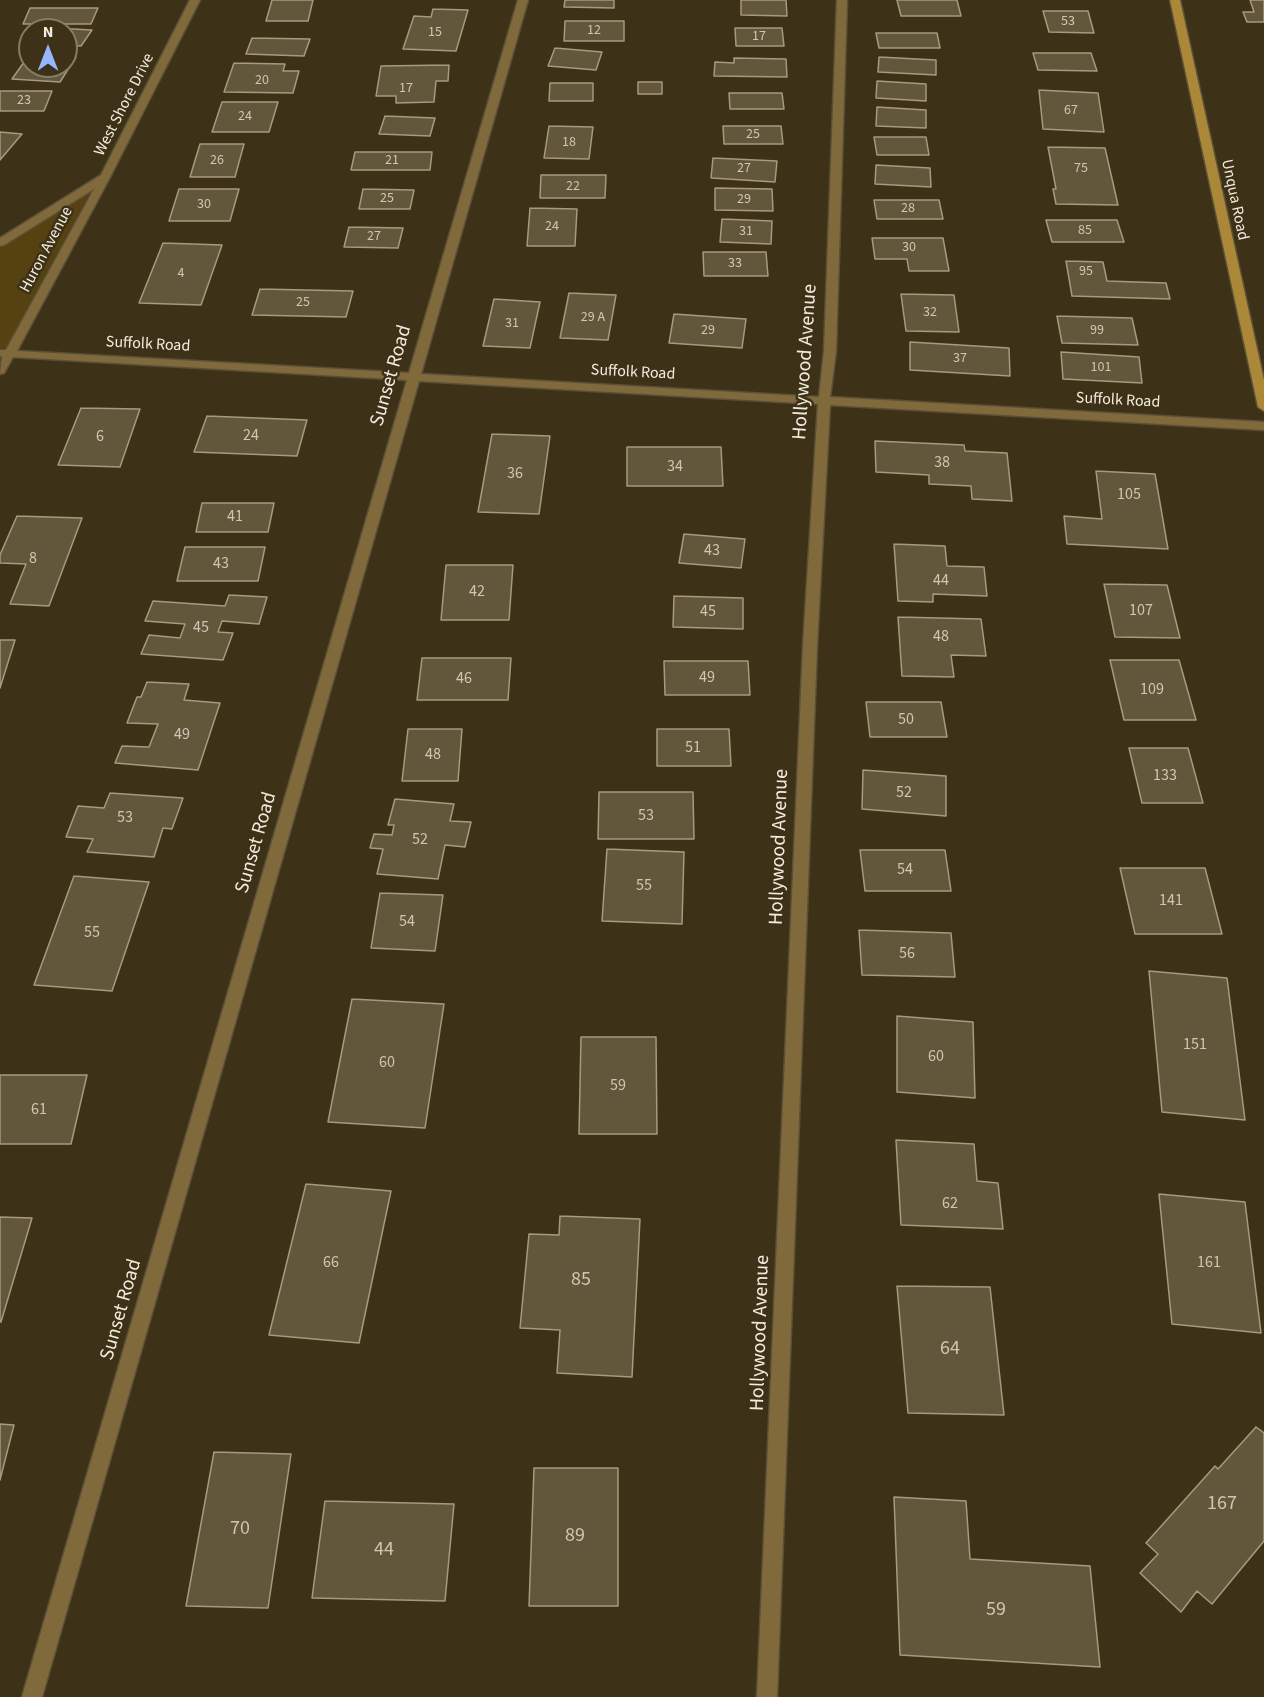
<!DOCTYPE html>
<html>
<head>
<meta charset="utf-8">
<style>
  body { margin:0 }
  #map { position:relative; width:1264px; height:1697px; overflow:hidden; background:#3d3117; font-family:"Source Sans 3",sans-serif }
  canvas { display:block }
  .north { position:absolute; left:18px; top:18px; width:60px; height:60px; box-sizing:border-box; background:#3d3117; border:2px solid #867b66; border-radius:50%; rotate:0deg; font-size:16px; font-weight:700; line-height:24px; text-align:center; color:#f3ebdc }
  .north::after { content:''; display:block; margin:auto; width:21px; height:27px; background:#96b6fd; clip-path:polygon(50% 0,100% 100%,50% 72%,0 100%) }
</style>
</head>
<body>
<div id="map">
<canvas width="1264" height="1697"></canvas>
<div class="north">N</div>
</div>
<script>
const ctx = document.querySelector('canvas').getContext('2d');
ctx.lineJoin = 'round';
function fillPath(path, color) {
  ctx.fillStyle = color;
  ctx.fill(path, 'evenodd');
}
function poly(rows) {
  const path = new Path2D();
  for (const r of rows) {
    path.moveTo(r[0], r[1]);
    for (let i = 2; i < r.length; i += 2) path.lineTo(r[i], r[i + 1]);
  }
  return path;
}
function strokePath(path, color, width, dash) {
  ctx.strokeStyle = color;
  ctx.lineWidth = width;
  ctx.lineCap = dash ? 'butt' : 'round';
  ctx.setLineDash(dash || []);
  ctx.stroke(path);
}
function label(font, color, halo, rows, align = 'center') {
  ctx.font = font + ' "Source Sans 3",sans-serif';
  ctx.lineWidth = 5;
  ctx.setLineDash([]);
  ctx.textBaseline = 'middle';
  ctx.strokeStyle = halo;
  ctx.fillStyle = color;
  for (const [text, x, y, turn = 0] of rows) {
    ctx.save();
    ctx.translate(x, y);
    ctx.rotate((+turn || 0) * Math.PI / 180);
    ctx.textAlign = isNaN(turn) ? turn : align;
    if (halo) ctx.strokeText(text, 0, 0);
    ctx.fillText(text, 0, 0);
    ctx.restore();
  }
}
const green = poly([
  [91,191,6,348,0,348,0,248]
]);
const building = poly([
  [272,0,313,0,308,21,266,21,272,0],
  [565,0,614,0,614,8,564,7,565,0],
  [741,0,786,0,787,16,741,15,741,0],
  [897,0,957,0,961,16,901,16,897,0],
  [1250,0,1264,0,1264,22,1247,22,1243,12,1254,12,1250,0],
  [30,8,98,8,91,24,23,24,30,8],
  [433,9,468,10,456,51,403,49,414,16,431,17,433,9],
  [1043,11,1088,11,1094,33,1049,32,1043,11],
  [565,21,624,21,624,41,564,41,565,21],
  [36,27,92,30,81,46,66,45,66,30,34,30,36,27],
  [735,28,782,28,784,46,736,46,735,28],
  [876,33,937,33,940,48,879,48,876,33],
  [252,38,310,39,304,56,246,54,252,38],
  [555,48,602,52,596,70,548,66,555,48],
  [1033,53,1091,53,1097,71,1038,70,1033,53],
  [29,55,30,66,66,66,66,57,76,57,60,82,12,79,29,55],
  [879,57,936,60,936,75,878,72,879,57],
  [734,58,786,59,787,77,714,76,715,62,734,63,734,58],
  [234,63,285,64,283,71,299,71,293,93,224,92,234,63],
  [449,65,448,81,436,81,434,102,396,103,396,96,376,96,381,66,449,65],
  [877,81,926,84,926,101,876,98,877,81],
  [638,82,662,82,662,94,638,94,638,82],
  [550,83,593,83,593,101,549,101,550,83],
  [1039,90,1098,93,1104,132,1043,129,1039,90],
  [0,91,52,91,44,111,0,111,0,91],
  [729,93,782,93,784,109,730,109,729,93],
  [222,102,278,102,269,132,212,132,222,102],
  [877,107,926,110,926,128,876,126,877,107],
  [385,116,435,118,430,136,379,134,385,116],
  [549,126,593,127,589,159,544,158,549,126],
  [723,126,781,126,783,144,724,144,723,126],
  [0,132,22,134,0,160,0,132],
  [874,137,926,137,929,155,877,155,874,137],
  [200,144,244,144,235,177,190,177,200,144],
  [1048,147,1105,148,1118,205,1056,204,1053,189,1056,189,1048,147],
  [355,152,432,152,430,170,351,170,355,152],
  [713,158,777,161,775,182,711,178,713,158],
  [876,165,930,168,931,187,875,184,876,165],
  [541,175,606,175,605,198,540,198,541,175],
  [715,188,772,189,773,211,715,210,715,188],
  [179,189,239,189,230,221,169,221,179,189],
  [363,189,414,190,410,209,359,209,363,189],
  [874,200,939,200,943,219,877,219,874,200],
  [530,208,577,209,575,246,527,246,530,208],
  [722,219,772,221,771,244,720,242,722,219],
  [1046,220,1117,220,1124,242,1052,242,1046,220],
  [349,227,403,228,398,248,344,247,349,227],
  [872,238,943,238,949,271,909,271,907,259,875,259,872,238],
  [163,243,222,245,201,305,139,303,163,243],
  [703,252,766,252,768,276,704,276,703,252],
  [1066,261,1103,262,1107,281,1166,283,1170,299,1072,296,1066,261],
  [260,289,353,291,346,317,252,315,260,289],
  [569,293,616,295,608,340,560,338,569,293],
  [901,294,954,295,959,332,906,331,901,294],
  [494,299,540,302,530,348,483,346,494,299],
  [674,314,746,319,742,348,669,343,674,314],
  [1057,316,1132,318,1138,345,1062,343,1057,316],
  [910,342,1009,348,1010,376,910,370,910,342],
  [1061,352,1139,357,1142,383,1063,379,1061,352],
  [81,408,140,409,120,467,58,465,81,408],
  [207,416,307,420,297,456,194,452,207,416],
  [492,434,550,436,539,514,478,512,492,434],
  [875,441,964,445,965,451,1007,453,1012,501,972,499,971,486,929,484,929,475,876,472,875,441],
  [627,447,721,447,723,486,627,486,627,447],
  [1096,471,1155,474,1168,549,1067,544,1064,516,1102,519,1096,471],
  [202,503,274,503,268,532,196,532,202,503],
  [17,516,82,518,49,606,10,604,26,564,0,563,0,555,17,516],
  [684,534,745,539,741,568,679,563,684,534],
  [894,544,945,546,947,566,984,567,987,596,933,594,933,602,898,601,894,544],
  [185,547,265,547,258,581,177,581,185,547],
  [446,565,513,565,509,620,441,620,446,565],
  [1104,584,1167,585,1180,638,1115,637,1104,584],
  [229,595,267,597,259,624,222,621,218,632,233,633,223,660,141,654,149,635,180,638,185,624,145,621,153,601,225,606,229,595],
  [674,596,743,598,743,629,673,627,674,596],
  [898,617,981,619,986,656,951,655,954,677,902,676,898,617],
  [0,640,15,640,0,688,0,640],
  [422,658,511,658,508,700,417,700,422,658],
  [1110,660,1179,660,1196,720,1124,720,1110,660],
  [664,661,748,661,750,695,665,695,664,661],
  [147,682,189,684,184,700,220,703,198,770,115,763,122,746,149,747,158,724,127,723,137,697,141,697,147,682],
  [866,702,941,702,947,737,870,737,866,702],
  [408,729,462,729,458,781,402,781,408,729],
  [657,729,729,729,731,766,657,766,657,729],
  [1129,748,1188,748,1203,803,1142,803,1129,748],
  [863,770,946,776,946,816,862,809,863,770],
  [599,792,693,792,694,839,598,839,599,792],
  [110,793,183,798,172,829,163,828,154,857,87,852,93,839,66,837,78,806,104,808,110,793],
  [395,799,454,804,450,821,471,822,465,847,445,845,438,879,377,874,383,849,370,848,374,834,392,835,394,825,388,825,395,799],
  [607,849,684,852,682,924,602,921,607,849],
  [860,850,945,850,951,891,865,891,860,850],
  [1120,868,1205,868,1222,934,1135,934,1120,868],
  [74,876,149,882,112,991,34,985,74,876],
  [380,893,443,895,435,951,371,948,380,893],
  [859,930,951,933,955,977,862,975,859,930],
  [1149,971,1227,978,1245,1120,1162,1112,1149,971],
  [352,999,444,1004,425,1128,328,1122,352,999],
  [897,1016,973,1022,975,1098,897,1092,897,1016],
  [581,1037,656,1037,657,1134,579,1134,581,1037],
  [0,1075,87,1075,71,1144,0,1144,0,1075],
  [896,1140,974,1144,977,1181,998,1183,1003,1229,901,1225,896,1140],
  [306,1184,391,1191,359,1343,269,1335,306,1184],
  [1159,1194,1245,1202,1261,1333,1172,1324,1159,1194],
  [560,1216,640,1219,632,1377,557,1373,560,1330,520,1328,529,1234,559,1235,560,1216],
  [0,1217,32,1218,1,1322,0,1322,0,1217],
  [897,1286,990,1287,1004,1415,908,1413,897,1286],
  [0,1424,14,1425,0,1480,0,1424],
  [1256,1427,1264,1433,1264,1541,1212,1604,1197,1591,1181,1612,1140,1573,1158,1554,1146,1543,1215,1466,1218,1469,1256,1427],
  [214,1452,291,1454,268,1608,186,1606,214,1452],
  [534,1468,618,1468,618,1606,529,1606,534,1468],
  [894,1497,966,1501,970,1559,1090,1566,1100,1667,900,1655,894,1497],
  [325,1501,454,1504,445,1601,312,1598,325,1501]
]);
const street = poly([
  [190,0,200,0,109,179,17,351,409,373,518,0,528,0,421,374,819,397,824,351,837,0,847,0,836,351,830,397,1264,422,1264,430,830,405,817,646,777,1697,757,1697,803,646,818,404,419,381,42,1697,22,1697,407,380,13,357,4,373,0,374,2,357,0,356,0,350,6,350,94,189,4,245,0,246,0,238,101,175,190,0]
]);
const secondary = poly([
  [1170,0,1180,0,1264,380,1264,411,1258,407,1170,0]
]);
const farNumbernames = [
  ["53",1068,22],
  ["12",594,31],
  ["15",435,33],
  ["17",759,37],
  ["20",262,81],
  ["17",406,89],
  ["23",24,101],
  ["67",1071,111],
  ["24",245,117],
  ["25",753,135],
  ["18",569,143],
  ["26",217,161],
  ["21",392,161],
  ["27",744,169],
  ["75",1081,169],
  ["22",573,187],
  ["25",387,199],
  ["29",744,200],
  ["30",204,205],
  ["28",908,209],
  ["24",552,227],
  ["85",1085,231],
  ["31",746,232],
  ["27",374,237],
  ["30",909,248],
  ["33",735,264],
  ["95",1086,272],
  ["4",181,274],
  ["25",303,303],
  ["32",930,313],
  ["29 A",593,318],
  ["31",512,324],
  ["29",708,331],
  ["99",1097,331],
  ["37",960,359],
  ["101",1101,368]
];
const farStreetnames = [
  ["West Shore Drive",125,105,-63],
  ["Unqua Road",1234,200,78],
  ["Huron Avenue",47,250,-62],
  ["Suffolk Road",148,345,3],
  ["Suffolk Road",633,373,3],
  ["Suffolk Road",1118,401,3]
];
const numberNames = [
  ["24",251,436],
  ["6",100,437],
  ["38",942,463],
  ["34",675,467],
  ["36",515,474],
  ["105",1129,495],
  ["41",235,517],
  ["43",712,551],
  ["8",33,559],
  ["43",221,564],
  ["44",941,581],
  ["42",477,592],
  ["107",1141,611],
  ["45",708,612],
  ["45",201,628],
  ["48",941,637],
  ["49",707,678],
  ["46",464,679],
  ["109",1152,690],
  ["50",906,720],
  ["49",182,735],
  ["51",693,748],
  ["48",433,755],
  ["133",1165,776],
  ["52",904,793],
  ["53",646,816],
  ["53",125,818],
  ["52",420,840],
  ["54",905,870],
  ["55",644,886],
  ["141",1171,901],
  ["54",407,922],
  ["55",92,933],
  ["56",907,954],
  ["151",1195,1045],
  ["60",936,1057],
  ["60",387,1063],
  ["59",618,1086],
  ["61",39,1110],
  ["62",950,1204],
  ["66",331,1263],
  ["161",1209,1263]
];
const streetNames = [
  ["Hollywood Avenue",806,362,-86],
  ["Sunset Road",392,376,-74],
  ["Sunset Road",257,843,-74],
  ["Hollywood Avenue",780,847,-88],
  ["Sunset Road",122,1310,-74],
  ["Hollywood Avenue",761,1333,-88]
];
const nearNumbernames = [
  ["85",581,1281],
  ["64",950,1350],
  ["167",1222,1505],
  ["70",240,1530],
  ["89",575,1537],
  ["44",384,1551],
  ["59",996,1611]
];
fillPath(green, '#564210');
fillPath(building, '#63573b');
strokePath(building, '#a89a7c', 1.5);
strokePath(street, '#5a4f37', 3);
strokePath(secondary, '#5a4f37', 3);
fillPath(street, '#806a3b');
fillPath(secondary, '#ab8837');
label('14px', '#cfc6b4', null, farNumbernames);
label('16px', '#f3ebdc', '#3d3117', farStreetnames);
label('16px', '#cfc6b4', null, numberNames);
label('20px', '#f3ebdc', '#3d3117', streetNames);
label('20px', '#cfc6b4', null, nearNumbernames);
</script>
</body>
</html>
